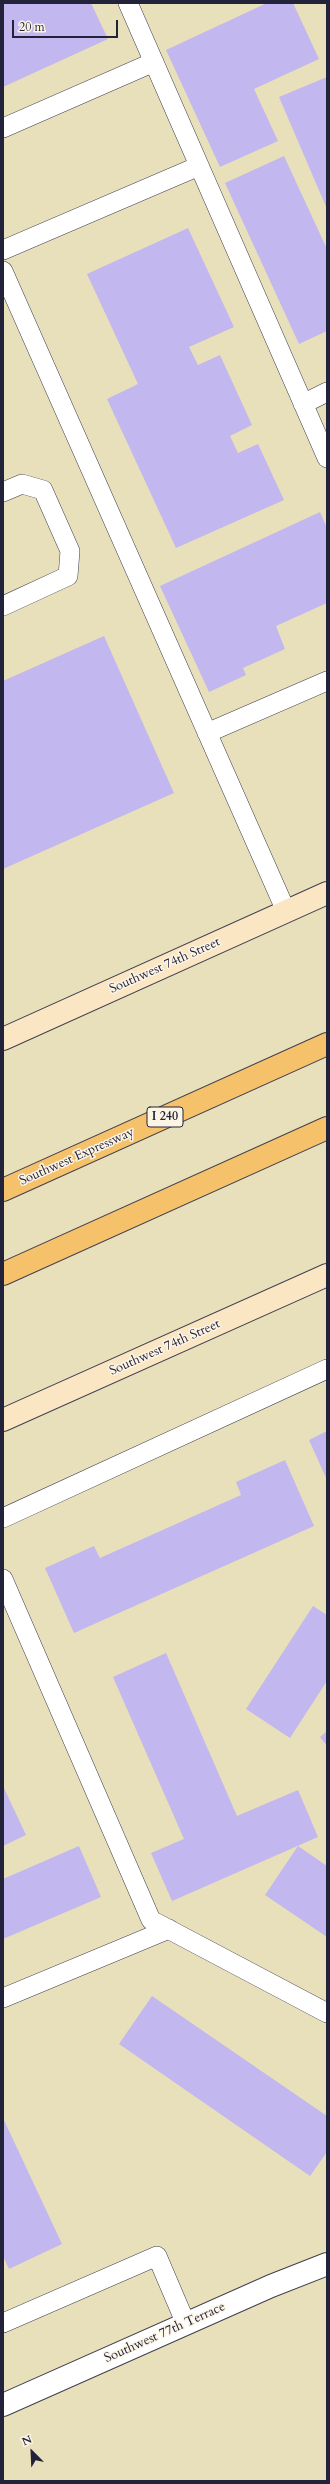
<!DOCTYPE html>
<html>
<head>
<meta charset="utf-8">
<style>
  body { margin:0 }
  #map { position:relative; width:330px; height:2484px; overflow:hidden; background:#e8e0bb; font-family:Cardo,serif }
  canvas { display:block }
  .frame { position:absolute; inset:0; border:4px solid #22223b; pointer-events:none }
  .north { position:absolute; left:12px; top:2432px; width:40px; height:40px; -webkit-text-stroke:3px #fcf5e5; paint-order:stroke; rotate:336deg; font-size:11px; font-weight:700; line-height:16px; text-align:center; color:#22223b }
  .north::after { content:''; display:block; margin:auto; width:14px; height:18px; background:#22223b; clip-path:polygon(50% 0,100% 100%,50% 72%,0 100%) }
  .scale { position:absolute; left:12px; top:20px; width:106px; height:18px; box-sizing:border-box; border:2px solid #22223b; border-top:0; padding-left:5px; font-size:12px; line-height:14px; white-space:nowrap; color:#22223b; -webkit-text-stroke:3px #fcf5e5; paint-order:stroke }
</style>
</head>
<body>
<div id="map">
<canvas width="330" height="2484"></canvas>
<div class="frame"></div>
<div class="north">N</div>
<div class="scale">20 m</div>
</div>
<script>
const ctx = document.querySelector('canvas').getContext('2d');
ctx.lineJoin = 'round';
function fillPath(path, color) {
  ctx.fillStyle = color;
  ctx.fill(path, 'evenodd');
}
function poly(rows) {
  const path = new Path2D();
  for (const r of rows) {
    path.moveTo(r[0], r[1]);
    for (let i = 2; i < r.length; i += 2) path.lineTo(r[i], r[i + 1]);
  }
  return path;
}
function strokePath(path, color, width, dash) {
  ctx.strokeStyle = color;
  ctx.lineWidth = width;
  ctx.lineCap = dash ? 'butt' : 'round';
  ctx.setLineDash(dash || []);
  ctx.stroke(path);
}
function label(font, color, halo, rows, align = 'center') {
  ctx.font = font + ' Cardo,serif';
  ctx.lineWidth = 3;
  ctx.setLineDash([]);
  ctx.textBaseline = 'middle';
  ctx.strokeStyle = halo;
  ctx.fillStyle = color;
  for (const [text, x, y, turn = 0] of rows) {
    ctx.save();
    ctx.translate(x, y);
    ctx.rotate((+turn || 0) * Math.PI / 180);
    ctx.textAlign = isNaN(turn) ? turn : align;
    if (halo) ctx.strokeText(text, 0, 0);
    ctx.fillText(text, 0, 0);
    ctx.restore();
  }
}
const building = poly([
  [3,3,91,3,108,39,3,87],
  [267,3,293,3,319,59,254,89,278,141,220,167,166,50],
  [327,77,327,209,279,97],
  [284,156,327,249,327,331,299,344,225,183],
  [188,228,234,327,189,347,198,365,220,355,252,425,230,436,238,453,258,444,284,500,176,548,107,399,138,384,87,274],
  [320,512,327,528,327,603,276,626,285,649,243,668,246,675,209,692,160,586],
  [104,636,174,793,3,869,3,681],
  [327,1431,327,1480,309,1440],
  [285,1460,314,1526,74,1633,45,1568,94,1546,100,1558,241,1495,236,1482],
  [313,1606,327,1615,327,1681,290,1738,246,1709],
  [166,1653,237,1816,298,1790,318,1837,172,1901,151,1853,184,1839,113,1677],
  [327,1731,327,1746,320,1737],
  [3,1786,26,1835,3,1846],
  [79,1846,101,1897,3,1939,3,1879],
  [298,1846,327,1866,327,1937,265,1895],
  [152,1996,327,2116,327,2152,310,2176,119,2044],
  [3,2118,62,2244,9,2269,3,2256]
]);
const lane = poly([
  [128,3,327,458],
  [3,128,154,62],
  [3,250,199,166],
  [3,271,286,911],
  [303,404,327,392],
  [3,492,22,484,43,490,70,551,68,576,3,606],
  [207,733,327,681],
  [3,1518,327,1369],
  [3,1579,151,1920,327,2013],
  [3,1998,169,1929],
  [3,2323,157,2256,186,2324]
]);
const street = poly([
  [3,2405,271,2286,327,2264]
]);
const secondary = poly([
  [3,1039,327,893],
  [3,1420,327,1275]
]);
const highway = poly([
  [3,1190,327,1044],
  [3,1274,327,1128]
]);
const shields = [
  [165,1117,36]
];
const shieldNames = [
  ["I 240",165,1117]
];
const streetNames = [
  ["Southwest 74th Street",165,966,-24],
  ["Southwest Expressway",77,1157,-24],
  ["Southwest 74th Street",165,1348,-24],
  ["Southwest 77th Terrace",165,2333,-24]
];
fillPath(building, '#c2b7ee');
strokePath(lane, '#403e4e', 20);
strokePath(street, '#403e4e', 24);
strokePath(secondary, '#403e4e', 24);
strokePath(highway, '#403e4e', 24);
strokePath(lane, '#fff', 19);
strokePath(street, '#fff', 22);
strokePath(secondary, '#fbe6c4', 22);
strokePath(highway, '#f5c16b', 22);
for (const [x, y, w] of shields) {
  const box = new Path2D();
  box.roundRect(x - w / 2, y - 10, w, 20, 3);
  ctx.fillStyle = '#fcf5e5';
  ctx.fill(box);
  strokePath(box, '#22223b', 1);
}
label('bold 12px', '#22223b', null, shieldNames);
label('13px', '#22223b', '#fcf5e5', streetNames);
</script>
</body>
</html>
